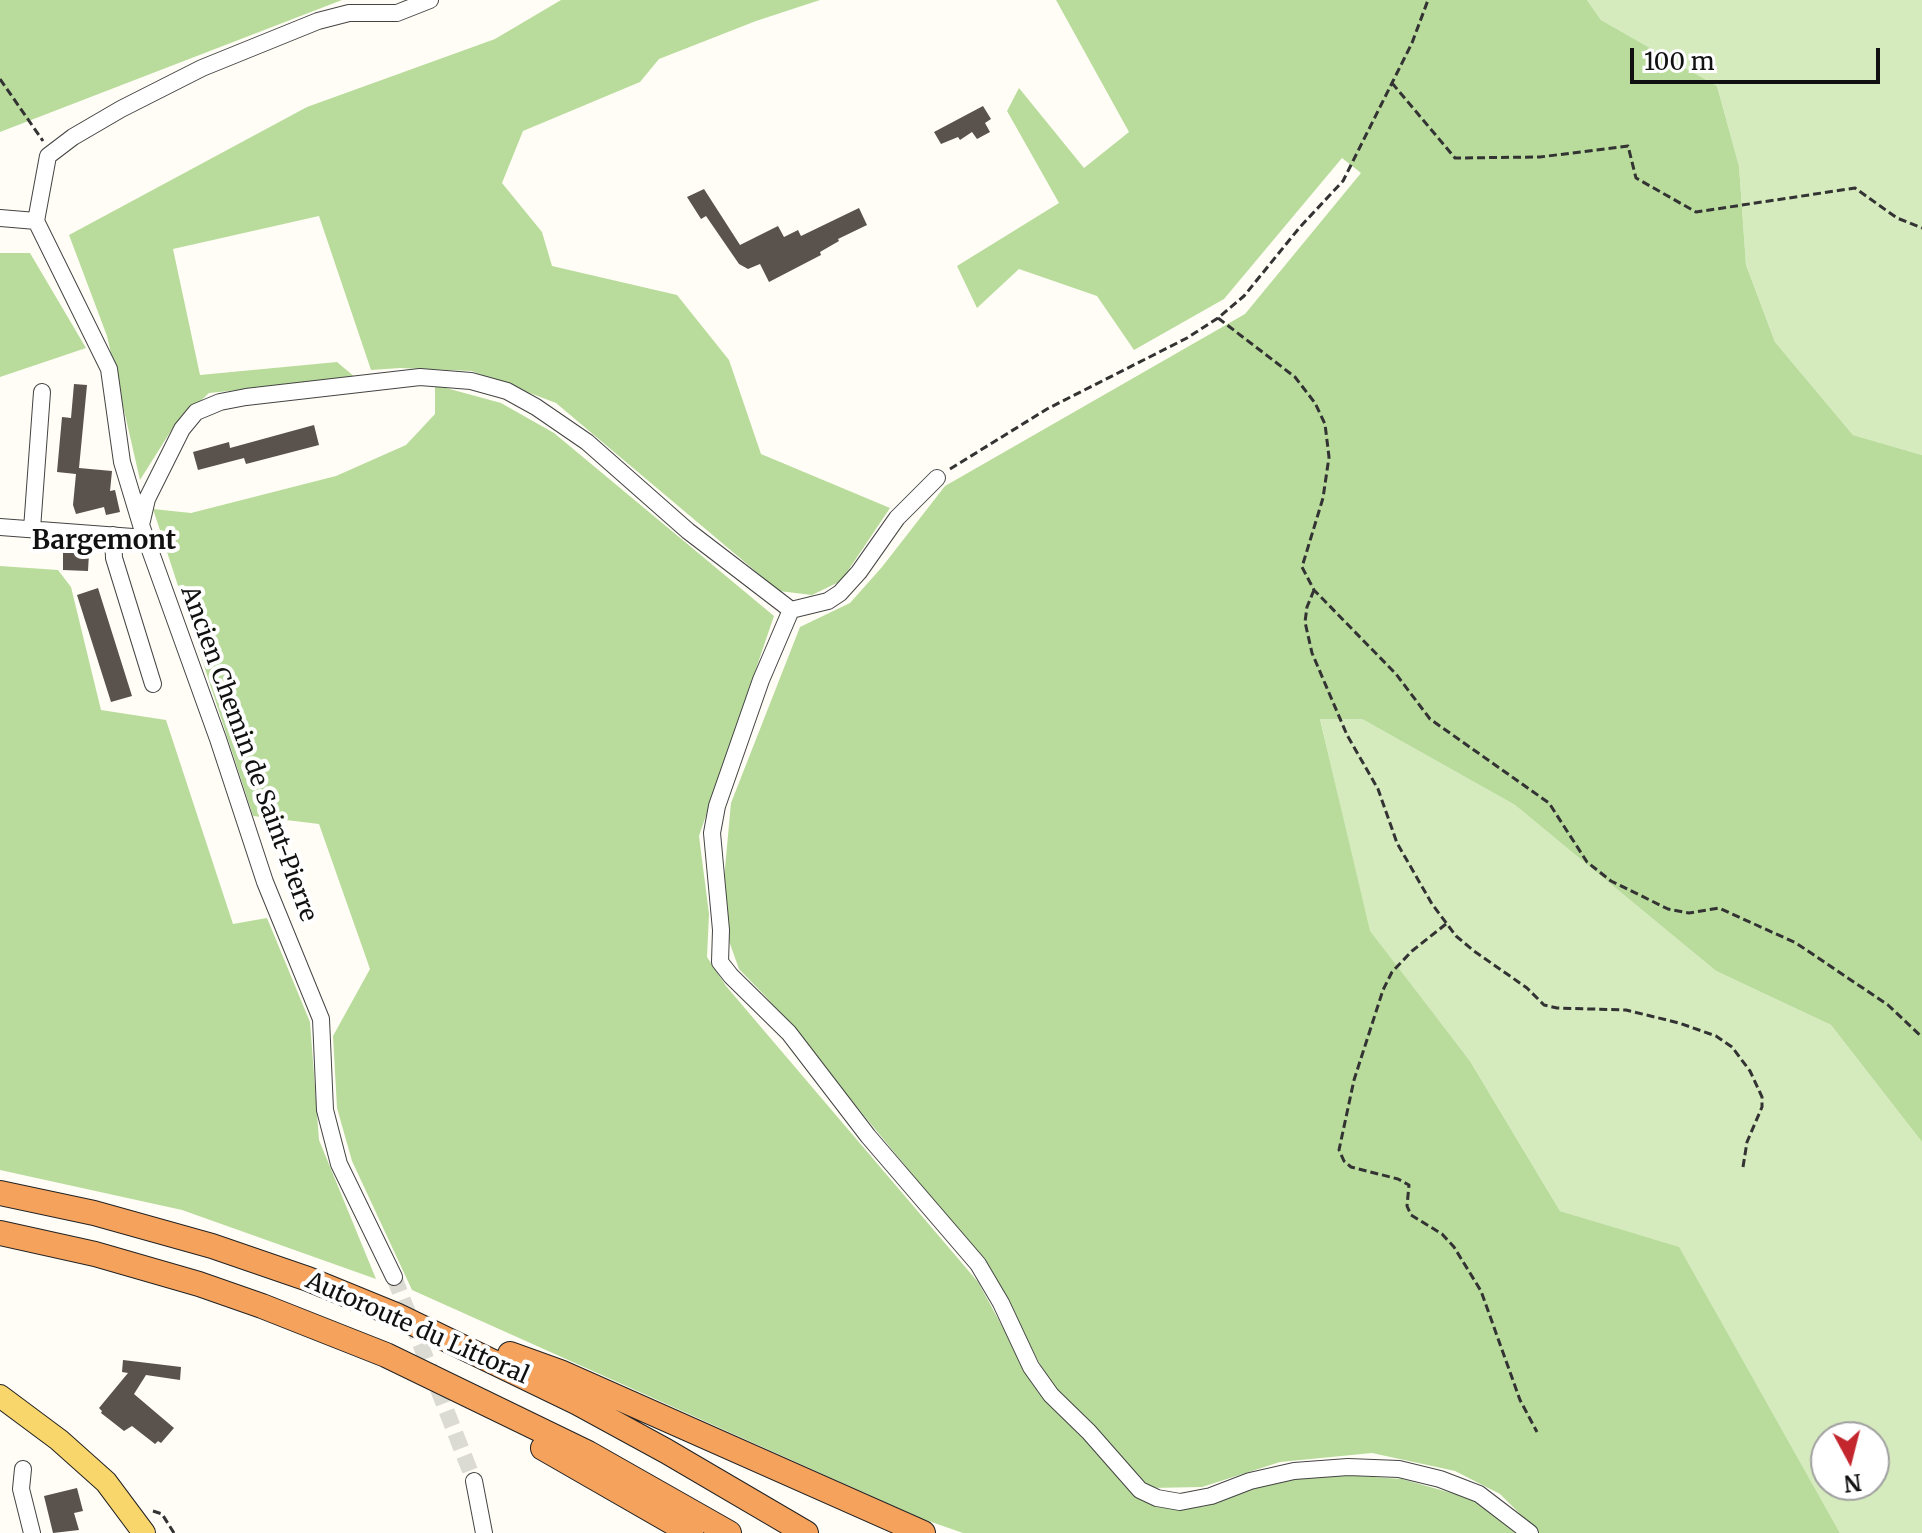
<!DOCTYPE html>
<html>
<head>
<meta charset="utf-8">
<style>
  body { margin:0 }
  #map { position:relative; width:1922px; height:1533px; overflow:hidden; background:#fffdf5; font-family:Merriweather,serif }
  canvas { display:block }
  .north { position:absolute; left:1810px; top:1421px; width:80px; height:80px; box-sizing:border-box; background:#fff; border:2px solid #a0a0a0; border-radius:50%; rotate:173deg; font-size:22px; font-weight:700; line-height:32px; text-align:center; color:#111 }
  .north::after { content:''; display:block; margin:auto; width:28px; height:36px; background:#c4262e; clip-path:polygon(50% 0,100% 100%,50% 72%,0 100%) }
  .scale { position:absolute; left:1630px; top:48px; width:250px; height:36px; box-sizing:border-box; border:4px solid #111; border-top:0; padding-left:10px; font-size:24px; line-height:28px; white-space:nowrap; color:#111; -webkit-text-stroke:6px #fff; paint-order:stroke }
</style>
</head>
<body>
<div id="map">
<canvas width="1922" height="1533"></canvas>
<div class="north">N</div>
<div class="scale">100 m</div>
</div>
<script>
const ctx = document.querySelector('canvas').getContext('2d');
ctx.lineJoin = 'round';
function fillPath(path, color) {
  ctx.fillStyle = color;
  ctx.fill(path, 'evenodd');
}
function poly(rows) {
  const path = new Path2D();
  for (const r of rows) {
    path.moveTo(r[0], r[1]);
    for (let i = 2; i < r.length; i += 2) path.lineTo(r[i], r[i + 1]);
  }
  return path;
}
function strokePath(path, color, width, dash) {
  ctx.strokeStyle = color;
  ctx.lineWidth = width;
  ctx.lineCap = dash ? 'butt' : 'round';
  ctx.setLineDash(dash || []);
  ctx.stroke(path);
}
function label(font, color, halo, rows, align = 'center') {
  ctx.font = font + ' Merriweather,serif';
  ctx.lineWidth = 8;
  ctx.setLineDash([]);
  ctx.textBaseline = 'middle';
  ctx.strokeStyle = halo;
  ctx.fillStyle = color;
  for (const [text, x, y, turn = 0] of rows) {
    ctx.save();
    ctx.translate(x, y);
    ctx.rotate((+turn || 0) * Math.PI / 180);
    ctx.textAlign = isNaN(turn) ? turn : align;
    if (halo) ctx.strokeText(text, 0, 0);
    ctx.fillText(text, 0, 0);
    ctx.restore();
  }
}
const green = poly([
  [1587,0,1922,0,1922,455,1853,435,1775,342,1746,265,1739,166,1717,86,1601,20],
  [1320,718,1362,719,1515,805,1716,971,1831,1025,1922,1142,1922,1533,1840,1533,1679,1248,1560,1211,1470,1061,1369,931],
  [1826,1437,1874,1437,1874,1485,1826,1485]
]);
const forest = poly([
  [0,0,342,0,0,132],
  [561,0,820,0,756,21,659,59,640,82,523,131,502,183,542,232,552,266,677,295,729,360,761,454,890,508,841,581,812,595,779,591,556,403,472,371,400,368,371,370,319,216,173,249,200,375,337,362,356,378,209,393,174,426,140,480,107,336,69,235,307,107,495,39],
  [1056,0,1587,0,1601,20,1717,86,1739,166,1746,265,1775,342,1853,435,1922,455,1922,1142,1831,1025,1716,971,1515,805,1362,719,1320,719,1370,931,1470,1061,1560,1211,1679,1247,1840,1533,1539,1533,1500,1494,1455,1471,1372,1453,1280,1462,1202,1487,1149,1488,1051,1385,988,1266,767,998,739,969,729,941,723,890,731,803,800,627,850,603,882,567,945,486,1245,314,1361,173,1342,158,1224,299,1134,350,1097,296,1019,269,977,308,957,266,1059,203,1007,111,1019,88,1084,168,1129,132],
  [0,253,30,253,86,348,0,377],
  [435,385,501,403,554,433,774,616,699,836,709,914,707,957,726,986,978,1282,1038,1392,1075,1428,1126,1487,1158,1507,1180,1509,1206,1506,1267,1483,1330,1474,1402,1479,1469,1498,1518,1533,963,1533,923,1519,412,1290,352,1161,337,1108,333,1036,370,969,319,824,253,816,153,509,191,513,336,476,406,445,435,414],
  [0,566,58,570,71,587,101,710,166,720,233,924,267,918,310,1022,319,1140,376,1279,182,1210,0,1170]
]);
const building = poly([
  [983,106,991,119,985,123,990,132,977,139,972,132,960,140,958,137,941,144,934,132],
  [704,189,740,245,778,226,784,237,798,230,801,236,859,208,867,225,838,239,839,241,820,252,821,255,769,282,760,264,748,269,739,264,706,216,701,219,687,197],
  [74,384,87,385,79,468,112,471,110,491,115,490,120,512,106,515,104,507,76,514,73,505,76,474,57,472,62,417,71,418],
  [314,425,319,445,246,464,244,458,198,470,193,452,229,442,230,448],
  [63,552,89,553,88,571,63,570],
  [98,588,132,696,111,702,77,595],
  [123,1360,181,1367,180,1380,146,1375,134,1394,174,1428,161,1443,158,1441,155,1444,132,1426,124,1431,101,1413,102,1411,99,1408,128,1373,122,1372],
  [77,1488,83,1511,74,1513,79,1530,53,1533,44,1496]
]);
const minorTunnel = poly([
  [394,1277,474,1481]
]);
const path = poly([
  [0,79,43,141],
  [1392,83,1455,158,1540,157,1628,146,1636,178,1696,212,1855,188,1897,218,1922,228],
  [1218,318,1295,377,1315,403,1325,424,1329,457,1323,498,1302,567,1314,590,1396,674,1430,719,1549,803,1587,862,1611,881,1668,909,1689,913,1719,908,1796,943,1888,1005,1922,1037],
  [950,469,1047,409,1187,338,1218,318,1244,296,1300,227,1343,181,1412,43,1428,0],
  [1314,590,1307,607,1305,622,1312,653,1347,735,1378,789,1397,843,1432,904,1456,936,1474,951,1527,988,1544,1005,1557,1008,1626,1010,1679,1023,1716,1036,1732,1047,1750,1071,1762,1097,1762,1107,1747,1142,1743,1167],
  [1446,924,1412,951,1392,972,1383,990,1354,1080,1339,1150,1344,1161,1351,1167,1398,1179,1409,1185,1407,1206,1411,1215,1442,1234,1454,1247,1481,1291,1520,1400,1537,1432],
  [153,1511,162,1514,174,1533]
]);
const minor = poly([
  [0,218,36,221],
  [141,525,147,499,182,429,196,412,220,402,246,397,420,377,471,381,507,391,536,407,587,442,688,531,791,610,761,680,717,806,712,833,721,930,720,962,731,976,789,1033,868,1136,978,1264,1001,1303,1031,1367,1051,1395,1089,1432,1140,1490,1157,1498,1180,1502,1211,1496,1250,1481,1294,1471,1348,1467,1399,1469,1440,1479,1479,1494,1530,1533],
  [0,527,146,538],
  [32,529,42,392],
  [113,535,114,558,153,684],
  [791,610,828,601,840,593,859,572,897,518,937,478],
  [394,1277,339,1164,325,1110,321,1019,265,882,218,739,141,525,122,462,109,369,36,221,48,156,73,137,121,109,202,68,318,21,349,13,397,13,430,0],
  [23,1469,21,1489,32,1533],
  [474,1481,484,1533]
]);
const major = poly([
  [0,1396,59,1440,106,1482,144,1533]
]);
const highway = poly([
  [0,1193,94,1213,212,1246,308,1279,396,1315,578,1403,666,1451,806,1533],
  [0,1233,95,1254,199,1284,262,1306,386,1355,588,1453,729,1533],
  [510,1354,560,1372,923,1533],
  [543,1448,691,1533]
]);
const streetNames = [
  ["Ancien Chemin de Saint-Pierre",248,754,70],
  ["Autoroute du Littoral",417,1329,24]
];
const neighbourhoodNames = [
  ["Bargemont",104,542]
];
fillPath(green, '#d5ebbd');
fillPath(forest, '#b9dc9c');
fillPath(building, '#5a524d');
strokePath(minorTunnel, '#dbdad3', 16, [16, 8]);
strokePath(minor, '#444', 18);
strokePath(major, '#222', 24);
strokePath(highway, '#222', 26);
strokePath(path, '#333', 3, [8, 4]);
strokePath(minor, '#fff', 16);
strokePath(major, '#f9d66b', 22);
strokePath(highway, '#f5a25d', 24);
label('24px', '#111', '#fff', streetNames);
label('bold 26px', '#111', '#fff', neighbourhoodNames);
</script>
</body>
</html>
